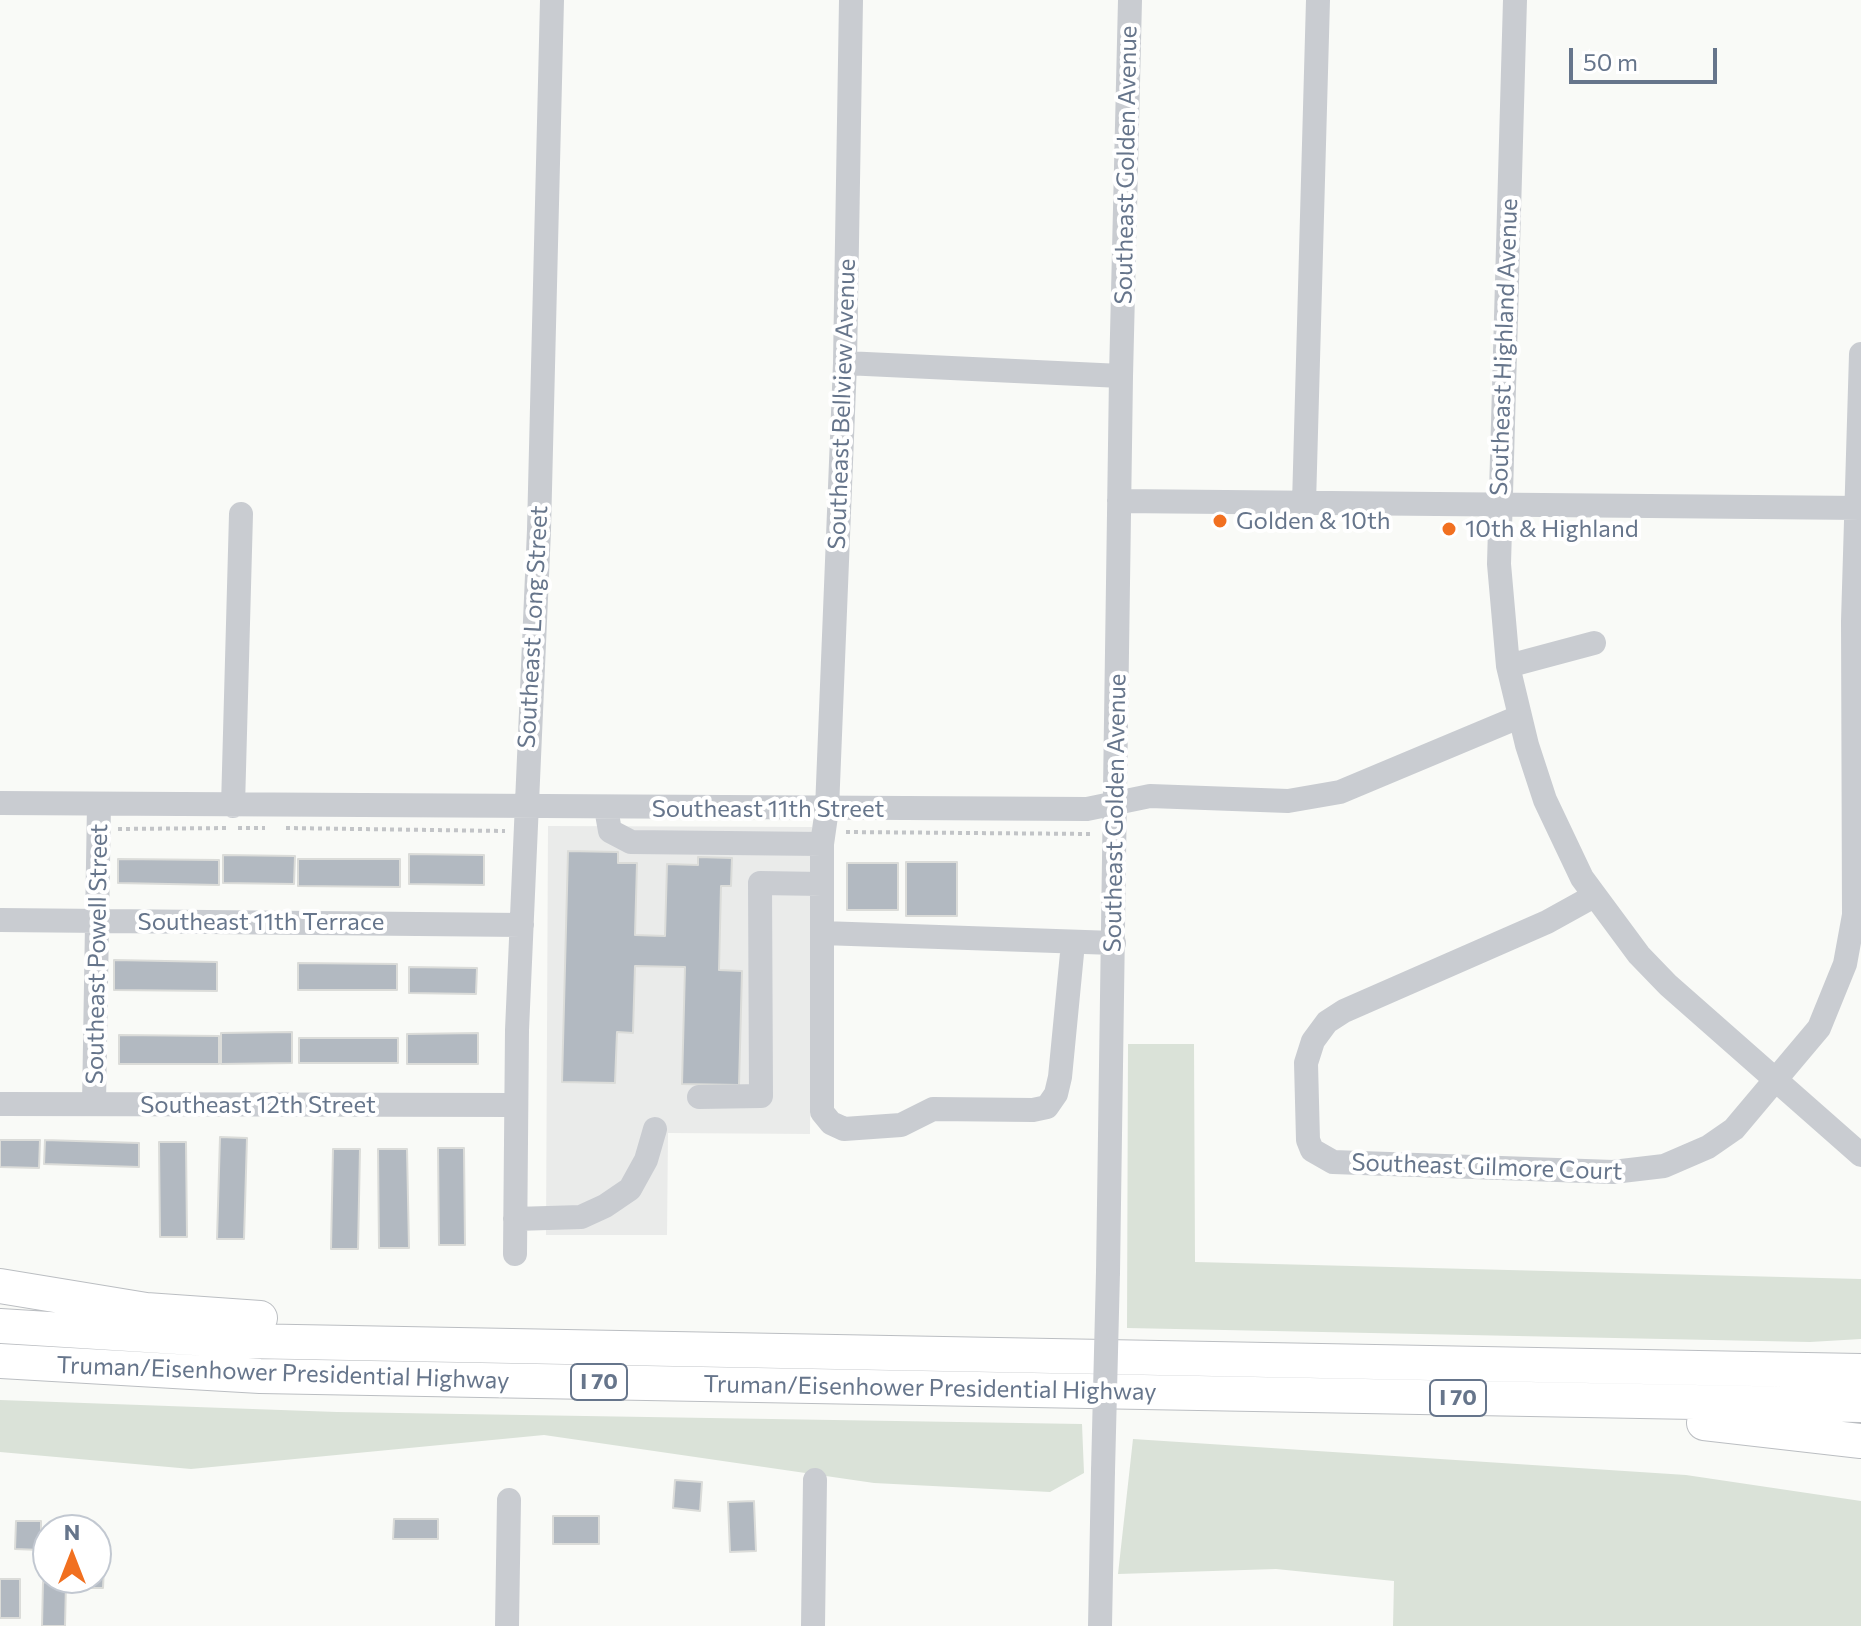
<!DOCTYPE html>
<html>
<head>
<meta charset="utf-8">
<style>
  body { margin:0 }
  #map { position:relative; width:1861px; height:1626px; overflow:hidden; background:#f9faf7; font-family:Commissioner,sans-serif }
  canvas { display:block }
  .north { position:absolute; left:32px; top:1514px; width:80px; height:80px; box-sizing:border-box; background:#fff; border:2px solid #c2c8d1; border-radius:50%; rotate:0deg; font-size:22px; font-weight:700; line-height:32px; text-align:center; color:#66758b }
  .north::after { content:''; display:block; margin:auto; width:28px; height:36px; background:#f17020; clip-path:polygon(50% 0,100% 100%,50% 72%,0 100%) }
  .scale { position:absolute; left:1569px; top:48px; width:148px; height:36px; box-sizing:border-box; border:4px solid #66758b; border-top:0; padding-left:10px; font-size:24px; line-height:28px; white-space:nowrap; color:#66758b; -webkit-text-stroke:6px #fff; paint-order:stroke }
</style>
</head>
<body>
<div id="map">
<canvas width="1861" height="1626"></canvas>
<div class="north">N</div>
<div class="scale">50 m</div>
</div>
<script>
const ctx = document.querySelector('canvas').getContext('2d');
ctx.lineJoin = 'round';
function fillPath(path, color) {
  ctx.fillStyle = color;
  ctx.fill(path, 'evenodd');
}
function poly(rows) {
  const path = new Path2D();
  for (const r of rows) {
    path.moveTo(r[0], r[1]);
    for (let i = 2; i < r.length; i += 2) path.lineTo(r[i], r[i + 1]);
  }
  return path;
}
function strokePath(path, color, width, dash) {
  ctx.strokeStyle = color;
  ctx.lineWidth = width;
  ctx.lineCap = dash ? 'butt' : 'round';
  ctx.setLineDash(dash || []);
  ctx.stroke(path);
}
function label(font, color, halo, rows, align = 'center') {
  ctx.font = font + ' Commissioner,sans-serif';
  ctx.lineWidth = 8;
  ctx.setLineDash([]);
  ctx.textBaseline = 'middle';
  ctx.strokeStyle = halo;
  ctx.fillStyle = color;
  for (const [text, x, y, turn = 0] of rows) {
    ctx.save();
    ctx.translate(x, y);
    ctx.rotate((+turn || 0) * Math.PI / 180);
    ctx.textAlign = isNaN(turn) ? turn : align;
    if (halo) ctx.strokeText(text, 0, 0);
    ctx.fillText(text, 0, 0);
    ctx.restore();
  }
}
const built = poly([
  [548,826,812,827,810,1134,668,1133,667,1235,546,1235]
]);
const green = poly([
  [1128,1044,1194,1044,1195,1262,1861,1279,1861,1339,1810,1342,1127,1328],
  [0,1400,337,1412,1082,1424,1084,1473,1050,1492,874,1483,544,1435,191,1469,0,1452],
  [1133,1439,1686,1475,1861,1501,1861,1626,1393,1626,1394,1581,1276,1569,1118,1574]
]);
const building = poly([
  [568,851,618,852,618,863,637,863,635,935,665,936,667,864,698,865,698,857,732,858,731,886,721,886,719,970,742,971,739,1085,682,1084,685,967,635,966,633,1033,617,1032,615,1083,562,1082,568,851],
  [409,854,484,855,484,885,409,884,409,854],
  [223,855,295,856,294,884,223,883,223,855],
  [118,859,219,860,219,885,118,883,118,859],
  [298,859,400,859,400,887,298,886,298,859],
  [906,862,957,862,957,916,906,916,906,862],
  [847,863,898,863,898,910,847,910,847,863],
  [114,960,217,962,217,991,114,990,114,960],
  [298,963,397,964,397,990,298,990,298,963],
  [409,967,477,968,476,994,409,993,409,967],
  [292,1032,292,1063,221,1064,221,1033,292,1032],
  [478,1033,478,1064,407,1064,407,1034,478,1033],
  [119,1035,219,1036,219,1064,119,1064,119,1035],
  [299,1038,398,1038,398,1063,299,1063,299,1038],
  [220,1137,247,1138,244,1239,217,1239,220,1137],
  [0,1140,40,1140,39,1168,0,1167,0,1140],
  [45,1140,139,1143,139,1167,44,1164,45,1140],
  [159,1142,186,1142,187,1237,160,1237,159,1142],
  [438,1148,464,1148,465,1245,439,1245,438,1148],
  [333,1149,360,1149,358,1249,331,1249,333,1149],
  [378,1149,407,1149,409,1248,379,1248,378,1149],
  [675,1480,702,1482,700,1511,673,1508,675,1480],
  [754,1501,756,1551,730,1552,728,1502,754,1501],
  [553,1516,599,1516,599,1544,553,1544,553,1516],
  [394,1519,438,1519,438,1539,393,1539,394,1519],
  [16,1521,41,1521,41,1550,15,1549,16,1521],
  [96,1566,104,1567,103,1588,75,1588,76,1578,96,1578,96,1566],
  [0,1579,20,1579,20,1618,0,1618,0,1579],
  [43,1582,66,1583,65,1626,42,1626,43,1582]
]);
const path = poly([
  [238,828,265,828],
  [286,828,505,831],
  [118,829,229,828],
  [846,832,1093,834]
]);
const minor = poly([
  [851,0,845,363,827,809,822,844,822,1112,831,1123,844,1129,901,1125,933,1109,1033,1110,1047,1107,1056,1094,1060,1077,1073,943],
  [1515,0,1499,564,1508,666,1527,745,1545,800,1582,878,1639,955,1668,985,1861,1155],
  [845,363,1121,376],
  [1119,501,1861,508],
  [1304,504,1318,0],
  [1508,666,1594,643],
  [0,803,1087,809,1150,796,1288,801,1340,792,1519,717],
  [233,806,241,514],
  [606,808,610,831,631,842,822,844],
  [1594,896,1547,922,1344,1011,1327,1022,1313,1041,1306,1063,1308,1140,1312,1150,1333,1162,1613,1172,1664,1166,1708,1147,1734,1129,1819,1028,1845,964,1854,915,1853,621,1861,354],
  [0,920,522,925],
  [822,933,1114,943],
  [699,1097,761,1096,760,883,822,884],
  [0,1104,516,1105],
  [94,1104,99,804],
  [515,1219,581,1217,605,1206,630,1189,646,1160,655,1129],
  [515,1254,517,1030,539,530,552,0],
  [1108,1272,1121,376,1130,0],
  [507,1626,509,1500],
  [813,1626,815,1480],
  [1100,1626,1103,1471]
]);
const highway = poly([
  [0,1286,146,1310,260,1318],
  [0,1326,242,1341,1861,1371],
  [0,1361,260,1376,1861,1405],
  [1704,1423,1861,1441]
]);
const minorBridge = poly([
  [1103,1471,1108,1272]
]);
const markers = [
  [1220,521,8,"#f17020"],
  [1449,529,8,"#f17020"]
];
const shields = [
  [599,1382,56],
  [1458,1398,56]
];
const shieldNames = [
  ["I 70",599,1382],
  ["I 70",1458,1398]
];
const streetNames = [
  ["Southeast Golden Avenue",1126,165,-89],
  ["Southeast Highland Avenue",1504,347,-88],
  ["Southeast Bellview Avenue",842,404,-88],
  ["Southeast Long Street",533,627,-87],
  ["Southeast 11th Street",768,809],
  ["Southeast Golden Avenue",1115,813,-89],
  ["Southeast 11th Terrace",261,922],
  ["Southeast Powell Street",97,954,-89],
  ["Southeast 12th Street",258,1105],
  ["Southeast Gilmore Court",1487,1167,2],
  ["Truman/Eisenhower Presidential Highway",283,1373,2],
  ["Truman/Eisenhower Presidential Highway",930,1388,1]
];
const poiNames = [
  ["Golden & 10th",1236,521],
  ["10th & Highland",1465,529]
];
fillPath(built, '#eaebea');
fillPath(green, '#dae2d8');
fillPath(building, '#b2b9c1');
strokePath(building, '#dbdcd9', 2);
strokePath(highway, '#bbbec2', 36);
strokePath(path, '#c2c4c7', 4, [4, 4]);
strokePath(minor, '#c9ccd1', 24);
strokePath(highway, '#fff', 34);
strokePath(minorBridge, '#c9ccd1', 24);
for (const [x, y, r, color] of markers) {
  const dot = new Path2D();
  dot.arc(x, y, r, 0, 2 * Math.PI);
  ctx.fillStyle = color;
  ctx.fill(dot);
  strokePath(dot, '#fff', 3);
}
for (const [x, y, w] of shields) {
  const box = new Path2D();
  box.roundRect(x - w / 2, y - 18, w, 36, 6);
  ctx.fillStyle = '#fff';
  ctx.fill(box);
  strokePath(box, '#66758b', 2);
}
label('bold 22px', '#66758b', null, shieldNames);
label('24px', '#66758b', '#fff', streetNames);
label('24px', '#66758b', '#fff', poiNames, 'left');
</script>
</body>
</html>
